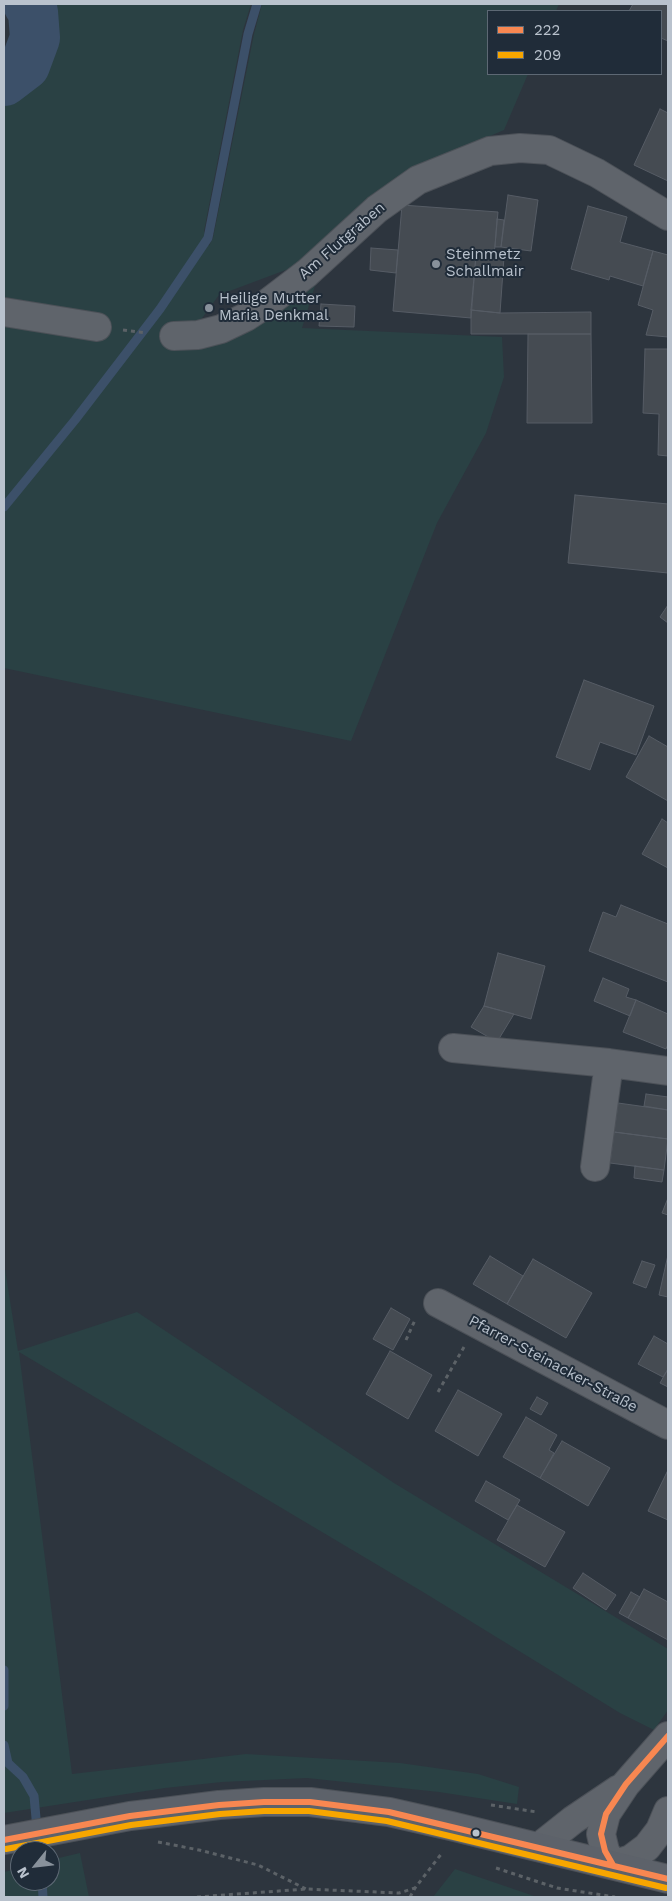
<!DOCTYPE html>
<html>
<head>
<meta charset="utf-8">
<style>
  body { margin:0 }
  #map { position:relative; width:672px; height:1901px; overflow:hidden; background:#2d353e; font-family:"Work Sans",sans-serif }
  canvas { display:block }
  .frame { position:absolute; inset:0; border:5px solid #b9c2cd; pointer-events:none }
  .legend { position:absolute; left:487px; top:10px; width:175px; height:65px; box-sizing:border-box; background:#202c39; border:1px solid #5d6874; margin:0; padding:6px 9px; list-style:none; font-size:15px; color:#b9c2cd }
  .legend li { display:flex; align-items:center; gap:10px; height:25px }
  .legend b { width:25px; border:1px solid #5d6874 }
  .north { position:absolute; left:10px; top:1841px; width:50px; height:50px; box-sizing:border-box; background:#202c39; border:1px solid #5d6874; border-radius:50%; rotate:241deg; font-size:14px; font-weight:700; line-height:20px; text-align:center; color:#b9c2cd }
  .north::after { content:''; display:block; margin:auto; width:18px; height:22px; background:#88919b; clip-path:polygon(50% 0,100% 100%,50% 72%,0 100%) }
</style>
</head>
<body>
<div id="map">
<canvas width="672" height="1901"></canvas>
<div class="frame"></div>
<ul class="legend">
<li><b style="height:6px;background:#f88751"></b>222</li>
<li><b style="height:6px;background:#f7a600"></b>209</li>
</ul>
<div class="north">N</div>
</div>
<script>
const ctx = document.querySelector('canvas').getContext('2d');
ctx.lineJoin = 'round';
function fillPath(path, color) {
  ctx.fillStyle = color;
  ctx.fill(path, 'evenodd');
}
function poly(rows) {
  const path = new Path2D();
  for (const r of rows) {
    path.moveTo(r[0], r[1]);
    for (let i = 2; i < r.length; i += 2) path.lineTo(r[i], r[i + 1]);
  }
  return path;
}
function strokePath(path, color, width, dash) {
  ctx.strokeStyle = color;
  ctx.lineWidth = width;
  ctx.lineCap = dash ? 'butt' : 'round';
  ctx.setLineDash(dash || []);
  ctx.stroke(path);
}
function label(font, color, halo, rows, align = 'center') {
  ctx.font = font + ' "Work Sans",sans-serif';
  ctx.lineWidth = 4;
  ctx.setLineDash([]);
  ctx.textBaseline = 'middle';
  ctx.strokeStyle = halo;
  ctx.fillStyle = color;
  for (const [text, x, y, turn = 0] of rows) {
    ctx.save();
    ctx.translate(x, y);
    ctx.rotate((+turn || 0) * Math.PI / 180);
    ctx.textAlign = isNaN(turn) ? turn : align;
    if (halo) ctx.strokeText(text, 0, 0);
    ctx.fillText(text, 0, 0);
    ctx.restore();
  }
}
const green = poly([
  [49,4,251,4,243,30,204,231,209,246,213,238,254,34,262,4,559,4,556,11,488,11,488,74,528,74,504,130,455,151,299,265,219,295,183,344,318,276,302,328,502,337,504,377,486,433,437,523,351,741,4,668,4,324,64,332,38,303,4,297,4,101,37,75,55,37],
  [4,1263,18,1351,137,1312,394,1483,668,1649,668,1710,654,1730,620,1713,423,1592,19,1352,72,1774,246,1754,400,1763,478,1774,519,1787,517,1804,439,1792,307,1778,222,1782,165,1788,4,1813],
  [80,1853,89,1897,4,1897,4,1872,20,1868,20,1881,50,1881,50,1860],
  [455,1869,537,1897,433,1897]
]);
const stream = poly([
  [4,507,75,420,160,309,208,238,248,34,257,4],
  [4,1670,4,1706],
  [4,1745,8,1763,23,1777,34,1796,39,1851],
  [42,1881,43,1897]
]);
const river = poly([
  [4,81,25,65,35,38,33,12,28,4]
]);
const building = poly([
  [633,4,668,4,668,41,661,38,661,11,629,11,633,4],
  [660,109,668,113,668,181,634,165,660,109],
  [508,195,538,200,531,251,501,247,508,195],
  [402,205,498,212,494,256,476,255,471,318,393,311,402,205],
  [588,206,627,217,620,242,653,251,643,286,610,276,609,280,571,269,588,206],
  [497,219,504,220,501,247,495,247,497,219],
  [371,248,398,250,396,273,370,270,371,248],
  [653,251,668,255,668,337,646,335,653,310,638,305,653,251],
  [476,255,504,257,500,313,471,310,476,255],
  [321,304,355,306,354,327,319,326,321,304],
  [471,310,500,313,591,312,591,334,471,334,471,310],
  [528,334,591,334,592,423,527,423,528,334],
  [645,349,668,349,668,456,658,455,659,414,643,413,645,349],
  [575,495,668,504,668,573,568,563,575,495],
  [668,605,668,623,660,617,668,605],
  [584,680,654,706,636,755,600,742,590,770,556,757,584,680],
  [649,736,668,747,668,801,626,777,649,736],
  [662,819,668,823,668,868,642,854,662,819],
  [621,905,668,924,668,982,589,951,603,912,616,917,621,905],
  [498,953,545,966,531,1019,484,1006,498,953],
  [603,978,629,989,626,997,636,1000,630,1016,594,1001,603,978],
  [636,1000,668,1014,668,1044,666,1049,623,1032,636,1000],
  [484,1006,514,1014,497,1042,471,1027,484,1006],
  [646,1094,668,1097,668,1110,644,1106,646,1094],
  [618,1103,668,1110,668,1139,614,1132,618,1103],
  [614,1132,668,1139,664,1170,610,1163,614,1132],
  [635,1166,664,1170,662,1182,634,1178,635,1166],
  [668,1198,668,1215,662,1213,668,1198],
  [668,1255,668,1297,659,1295,668,1255],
  [490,1256,523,1276,507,1304,473,1284,490,1256],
  [533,1259,592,1293,566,1338,507,1304,533,1259],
  [642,1261,655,1265,646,1288,633,1283,642,1261],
  [391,1308,410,1319,393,1350,373,1339,391,1308],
  [654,1336,668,1344,668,1369,663,1377,638,1364,654,1336],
  [390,1351,432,1375,408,1419,366,1394,390,1351],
  [668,1369,668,1387,660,1383,668,1369],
  [458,1390,502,1414,478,1456,435,1431,458,1390],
  [537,1397,548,1403,541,1415,530,1409,537,1397],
  [526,1417,557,1435,549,1450,554,1453,540,1478,503,1457,526,1417],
  [562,1441,610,1468,588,1506,540,1478,562,1441],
  [668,1470,668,1520,648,1511,668,1470],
  [486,1481,520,1500,508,1520,475,1501,486,1481],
  [517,1505,565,1532,545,1567,497,1540,517,1505],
  [583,1573,616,1595,606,1610,573,1588,583,1573],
  [644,1589,668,1602,668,1640,628,1618,644,1589],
  [631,1592,640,1597,628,1618,619,1613,631,1592]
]);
const path = poly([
  [123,330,146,333],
  [406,1340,415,1320],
  [438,1392,464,1347],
  [491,1805,537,1812],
  [158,1842,199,1850,258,1865,306,1889],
  [496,1868,557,1888,615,1897],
  [197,1897,306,1889,399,1893,415,1888],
  [410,1897,415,1888,442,1853]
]);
const minor = poly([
  [4,312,97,327],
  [174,336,198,335,221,329,246,317,269,302,307,273,377,209,418,180,490,151,520,148,549,150,597,173,668,216],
  [453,1048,609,1063,668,1071],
  [595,1167,609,1063],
  [438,1303,668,1425],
  [668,1736,626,1784,606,1814,601,1834,605,1851,613,1865,631,1859,647,1847,660,1830,668,1811],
  [539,1847,573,1820,619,1789]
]);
const secondary = poly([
  [4,1840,130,1816,156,1813,219,1805,264,1802,310,1802,389,1812,451,1826,668,1879]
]);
const bus1 = poly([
  [4,1840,130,1816,219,1805,264,1802,310,1802,389,1812,668,1879],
  [613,1865,605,1851,601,1834,606,1814,626,1784,668,1736]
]);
const bus2 = poly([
  [6,1849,131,1825,220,1814,264,1811,309,1811,387,1821,666,1888]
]);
const markers = [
  [436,264,5,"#88919b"],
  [209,308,5,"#88919b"],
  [476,1833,4.5,"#b9c2cd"]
];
const streetNames = [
  ["Am Flutgraben",342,241,-41],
  ["Pfarrer-Steinacker-Straße",553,1364,28]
];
const poiNames = [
  ["Steinmetz",446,255],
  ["Schallmair",446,272],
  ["Heilige Mutter",219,299],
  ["Maria Denkmal",219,316]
];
fillPath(green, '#2a4144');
strokePath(stream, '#3c5069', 9);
strokePath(river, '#3c5069', 50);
fillPath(building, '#454b52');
strokePath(building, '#565c65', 1);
strokePath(minor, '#4c5158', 30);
strokePath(secondary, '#4c5158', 30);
strokePath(path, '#5c6267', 3, [4, 4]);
strokePath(minor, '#5f646b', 28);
strokePath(secondary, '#5d626a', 28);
strokePath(bus1, '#f88751', 6);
strokePath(bus2, '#f7a600', 6);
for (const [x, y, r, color] of markers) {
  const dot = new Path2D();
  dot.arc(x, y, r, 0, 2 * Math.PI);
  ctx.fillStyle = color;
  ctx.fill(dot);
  strokePath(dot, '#202c39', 2);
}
label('15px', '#b9c2cd', '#202c39', streetNames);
label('15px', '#b9c2cd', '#202c39', poiNames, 'left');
</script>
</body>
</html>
